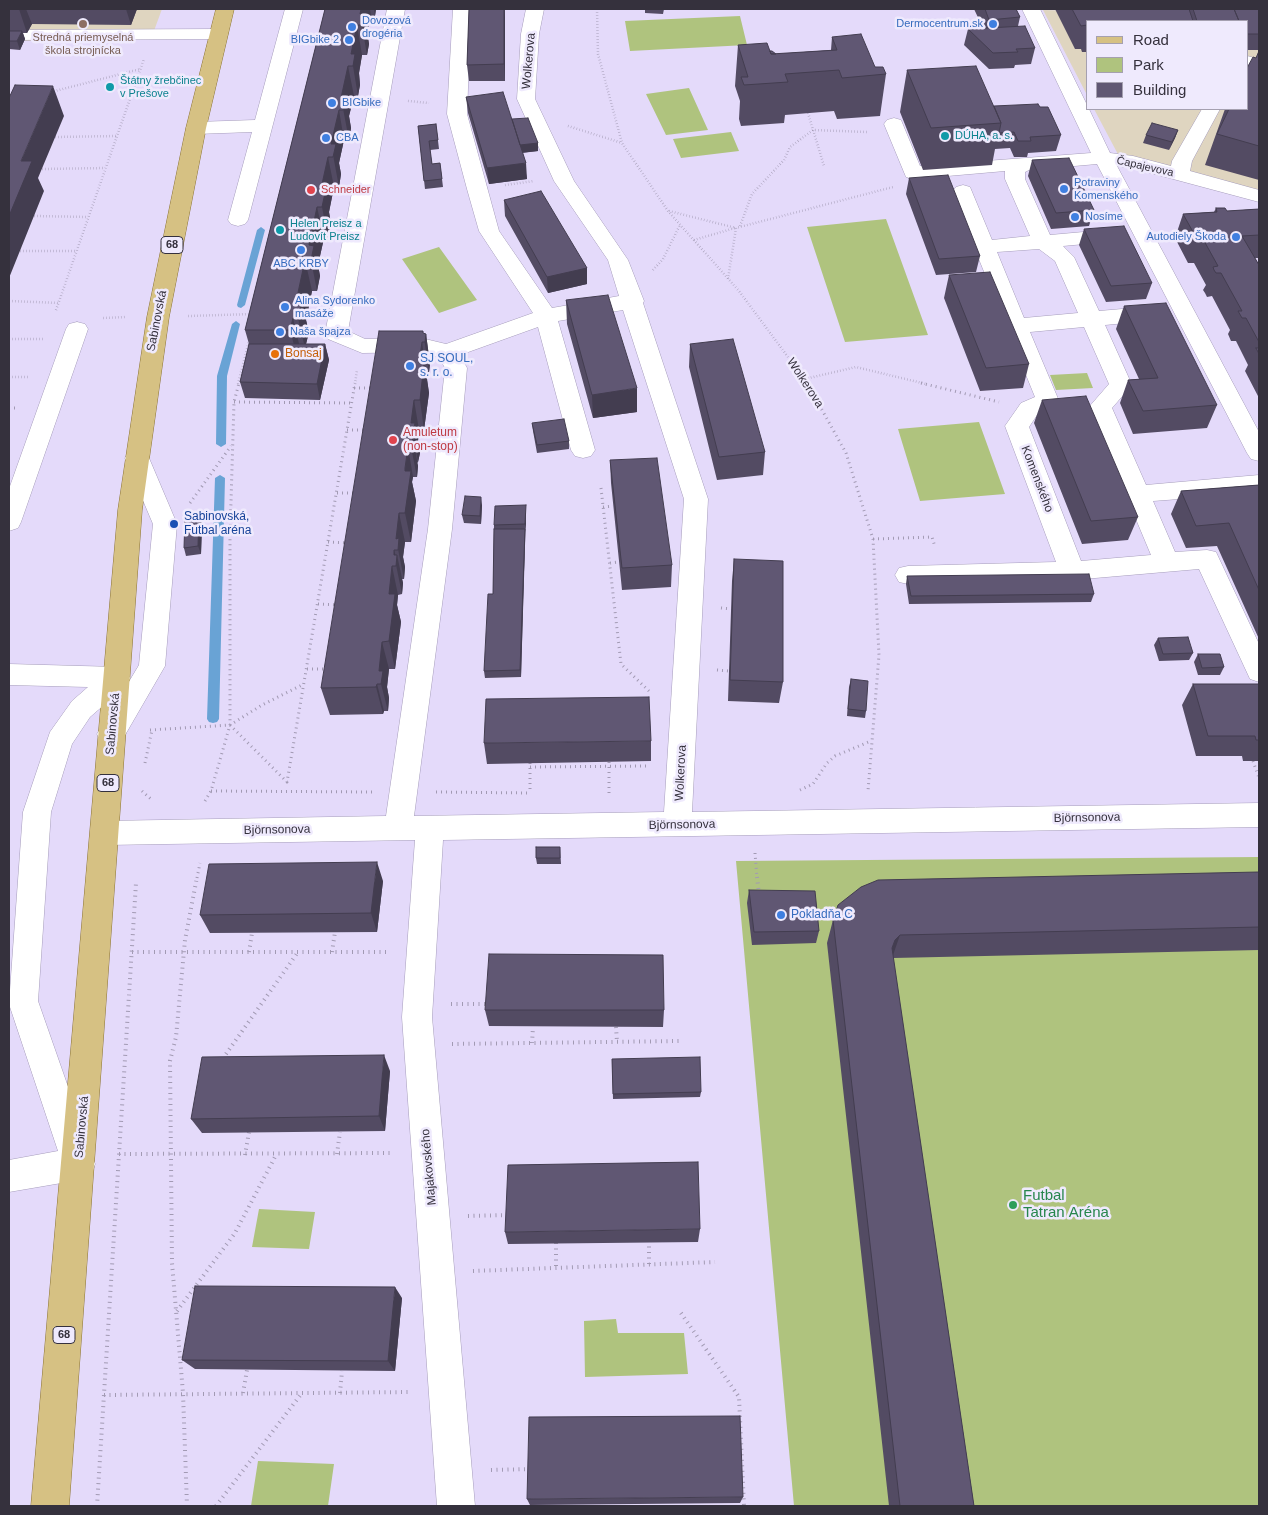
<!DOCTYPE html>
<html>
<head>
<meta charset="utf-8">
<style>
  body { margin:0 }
  #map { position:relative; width:1268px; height:1515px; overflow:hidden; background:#e4dafa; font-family:Arial,sans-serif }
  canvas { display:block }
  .frame { position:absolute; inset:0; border:10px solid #35313d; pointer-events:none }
  .legend { position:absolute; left:1086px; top:20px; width:162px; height:90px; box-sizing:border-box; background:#efeafd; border:1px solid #a5a0b0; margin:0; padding:6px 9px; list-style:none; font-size:15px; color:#35313d }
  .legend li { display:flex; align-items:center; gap:10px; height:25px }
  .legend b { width:25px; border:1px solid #a5a0b0 }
</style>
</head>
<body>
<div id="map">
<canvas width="1268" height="1515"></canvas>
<div class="frame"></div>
<ul class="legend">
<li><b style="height:6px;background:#d6c183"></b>Road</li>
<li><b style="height:14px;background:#afc37e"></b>Park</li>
<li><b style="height:14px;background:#605773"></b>Building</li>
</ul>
</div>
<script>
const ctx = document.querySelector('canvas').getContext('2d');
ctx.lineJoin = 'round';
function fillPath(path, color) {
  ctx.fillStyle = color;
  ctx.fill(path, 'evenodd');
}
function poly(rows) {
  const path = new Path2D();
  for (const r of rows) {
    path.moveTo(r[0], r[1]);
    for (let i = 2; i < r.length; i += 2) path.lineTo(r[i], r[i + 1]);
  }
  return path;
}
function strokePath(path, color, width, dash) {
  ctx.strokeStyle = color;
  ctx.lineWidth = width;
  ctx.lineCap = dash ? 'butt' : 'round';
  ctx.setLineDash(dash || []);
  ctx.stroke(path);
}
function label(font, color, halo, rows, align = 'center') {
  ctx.font = font + ' Arial,sans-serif';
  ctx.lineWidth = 5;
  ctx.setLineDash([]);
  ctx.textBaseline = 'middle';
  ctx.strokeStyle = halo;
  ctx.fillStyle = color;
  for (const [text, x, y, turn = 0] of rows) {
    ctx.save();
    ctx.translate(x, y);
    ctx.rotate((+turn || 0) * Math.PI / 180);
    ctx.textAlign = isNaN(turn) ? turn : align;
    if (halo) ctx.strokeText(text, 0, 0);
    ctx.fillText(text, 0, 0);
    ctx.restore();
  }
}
const industrial = poly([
  [9,9,162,9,151,39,9,41],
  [1043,10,1259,15,1259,192,1164,167,1121,160,1094,109,1247,109,1247,21,1087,21,1087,95]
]);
const green = poly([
  [740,16,747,45,630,51,625,21],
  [689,88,708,130,666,135,646,94],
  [731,132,739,151,681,158,673,139],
  [886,219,928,335,845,342,807,227],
  [439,247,477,300,439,313,402,259],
  [1087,373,1093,388,1056,390,1050,375],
  [979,422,1005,494,920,501,898,429],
  [1259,857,1259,1506,794,1506,736,861],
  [259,1209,315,1212,309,1249,252,1247],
  [616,1319,618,1333,684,1333,688,1374,585,1377,584,1321],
  [258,1461,334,1464,328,1506,251,1506]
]);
const stream = poly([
  [261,227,265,230,245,305,241,308,238,307,237,305,257,230,261,227],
  [236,321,240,324,227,376,226,444,221,447,216,444,217,376,232,324,236,321],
  [220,475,225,478,219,719,217,722,213,723,209,722,207,719,215,478,220,475]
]);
const pathFar2 = poly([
  [597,9,598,54,622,143,668,211,739,291,808,384],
  [51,92,140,69],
  [408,101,429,103],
  [808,113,824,166],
  [568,126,622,143],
  [55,137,117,136],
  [42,169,105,168],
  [505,185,534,181],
  [669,211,736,228],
  [34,216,88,217],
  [740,226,752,194,784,160,790,147,813,130,867,132],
  [694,240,735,228],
  [20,251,77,251],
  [653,270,663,259,680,225],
  [728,279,736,228,893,187],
  [9,301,58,303],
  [56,310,144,59],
  [188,316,252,314],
  [103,318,127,317],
  [9,339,43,339],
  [9,377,28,377],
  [805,379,856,367,926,384],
  [238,384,249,341],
  [355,384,357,370]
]);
const pathFar1 = poly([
  [807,383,846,453,873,539,879,655,868,791],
  [921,383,999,402],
  [354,388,372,388],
  [234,402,352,403],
  [9,408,18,408],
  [347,430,366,430],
  [601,488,621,664,651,693],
  [337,493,356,493],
  [190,503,231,446],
  [603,507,613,506],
  [873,539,932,537,935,547],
  [328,542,348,543],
  [610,563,619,562],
  [318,604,337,605],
  [721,608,731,609],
  [307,669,328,669],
  [717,670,729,671],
  [230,725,287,782,355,383],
  [150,730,230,725,262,705,304,684],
  [1253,761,1259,778],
  [609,762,609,793],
  [145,763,152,730],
  [530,763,530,793],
  [530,767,648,766],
  [800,790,813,784,827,763,835,756,871,741],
  [142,791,152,800],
  [211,791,372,792],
  [436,792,530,793],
  [205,801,211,791,230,725,230,535,234,402,239,383],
  [755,853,757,878],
  [197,878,200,863]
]);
const path = poly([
  [757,877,759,894],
  [132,952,388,952],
  [249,952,252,933],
  [332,952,335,932],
  [451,1004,490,1004],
  [616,1027,617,1042],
  [532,1043,533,1027],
  [452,1044,680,1041],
  [226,1054,298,952],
  [119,1154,392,1153],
  [337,1154,340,1132],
  [245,1155,249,1132],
  [468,1216,509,1215],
  [649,1241,649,1264],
  [556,1243,556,1268],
  [473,1271,715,1262],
  [177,1311,235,1233,276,1155],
  [681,1313,739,1397,744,1506],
  [243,1393,247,1370],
  [340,1393,342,1371],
  [104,1395,411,1392],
  [491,1470,530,1469],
  [97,1506,136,883],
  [187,1506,183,1393,172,1263,170,1061,176,1037,185,940,197,877],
  [216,1506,302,1393]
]);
const minor = poly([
  [285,9,303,9,248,220,245,224,238,226,231,224,228,220,252,132,196,134,189,132,186,128,189,124,196,122,255,120,285,9],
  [387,9,405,9,348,331,365,339,421,338,446,344,533,313,479,231,467,189,447,114,453,9,471,9,467,114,499,231,552,308,619,296,608,260,554,181,517,99,521,34,526,9,544,9,539,34,535,99,574,181,628,260,644,301,643,303,708,499,692,812,1259,803,1259,827,443,840,432,1017,475,1506,437,1506,402,1017,415,840,105,845,95,842,91,833,95,824,105,821,386,816,428,529,445,368,439,357,421,352,362,353,328,339,325,334,387,9],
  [623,310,684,499,664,812,414,816,452,529,467,368,460,355,538,327,571,450,575,456,583,458,591,456,595,450,558,321,623,310],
  [1022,9,1040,9,1087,105,1087,109,1089,109,1110,153,1133,156,1171,166,1172,161,1202,109,1220,109,1192,161,1190,171,1259,190,1259,202,1132,168,1117,166,1259,432,1259,461,1251,459,1247,453,1097,164,1029,170,1025,172,1025,179,1050,235,1117,229,1124,230,1127,235,1124,240,1117,241,1063,246,1074,257,1099,311,1157,306,1165,308,1168,313,1165,318,1157,320,1105,325,1132,385,1112,408,1146,485,1259,475,1259,493,1153,501,1175,552,1207,550,1216,552,1259,644,1259,682,1250,679,1199,569,1072,580,908,584,899,582,895,575,899,568,908,566,1056,562,1005,426,1021,403,1035,397,974,247,953,191,956,187,963,185,970,187,992,240,1030,236,1005,179,1005,171,913,179,906,177,884,124,887,120,894,118,901,120,920,166,1091,153,1022,9],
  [1039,249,1055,261,1078,313,1024,318,997,252,1039,249],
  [1084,327,1109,384,1089,407,1151,555,1081,561,1029,427,1037,415,1056,407,1059,401,1030,332,1084,327],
  [219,29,225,30,228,34,225,38,219,39,9,40,9,30,219,29],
  [1247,56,1259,59,1259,69,1247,66,1247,56],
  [77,322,85,324,88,329,21,522,18,528,9,531,9,489,66,329,69,324,77,322],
  [137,450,145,452,149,458,177,524,165,666,121,742,111,745,101,742,97,734,126,686,90,717,72,744,51,812,38,1001,95,1164,91,1176,79,1180,9,1192,9,1160,58,1151,9,1004,23,812,50,732,72,701,88,687,9,685,9,664,117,667,126,671,130,678,127,685,139,665,153,524,125,458,129,452,137,450]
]);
const major = poly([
  [216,9,234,9,206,128,169,317,142,510,69,1506,31,1506,118,510,147,317,186,128,216,9]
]);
const wall = poly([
  [9,9,137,9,131,25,32,24,27,33,23,33,25,39,20,50,9,49],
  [325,9,376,9,375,16,371,16,367,32,369,44,367,55,362,55,359,73,360,85,359,90,358,96,354,96,349,116,351,128,349,140,344,140,339,163,341,174,339,187,334,187,329,212,331,224,328,238,324,238,318,265,320,276,317,291,312,291,306,320,309,332,306,344,325,344,329,360,320,400,245,398,240,382,249,344,245,330],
  [469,9,505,9,505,81,469,81,467,65],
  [645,9,664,9,663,14,645,13],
  [974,9,1016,9,1020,17,1018,26,1035,48,1031,64,1015,65,1014,68,989,69,964,45,968,29,983,28],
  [1055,9,1259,9,1259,50,1247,50,1247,21,1087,21,1087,52,1082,52,1081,49,1075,49],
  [832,37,875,67,886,74,880,116,837,119,834,111,785,115,784,123,741,126,739,119,740,101,735,86,738,45,770,51,776,54,831,50],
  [1259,51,1259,180,1205,165,1225,109,1247,109,1256,58],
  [907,70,994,106,1040,107,1061,135,1056,151,1028,153,1027,157,1014,157,1010,148,995,149,992,165,923,170,900,112],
  [466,97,512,119,538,143,538,151,522,153,527,179,489,184,468,113],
  [436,124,439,149,430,150,432,164,440,163,443,187,425,189,418,126],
  [1178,130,1175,138,1169,150,1143,143,1146,135],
  [1032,160,1094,210,1089,226,1051,229,1028,176],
  [909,178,980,256,976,272,936,275,906,194],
  [504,200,587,268,587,284,548,293,505,216],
  [1216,208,1227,211,1259,209,1259,258,1255,258,1259,265,1259,398,1245,371,1248,365,1236,341,1231,341,1228,334,1230,330,1212,296,1207,297,1205,293,1203,290,1206,285,1194,263,1188,263,1175,238,1183,214,1214,212],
  [1084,229,1152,283,1146,299,1106,302,1079,245],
  [949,275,1029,364,1023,388,980,391,944,298],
  [566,300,637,412,593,418,567,324],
  [1124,306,1217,405,1207,428,1133,434,1120,403,1128,380,1139,379,1116,329],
  [423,334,426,334,430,364,429,372,426,372,426,374,429,393,424,430,419,430,418,441,420,453,418,462,417,463,418,466,417,477,413,477,412,482,416,501,411,542,405,542,403,557,405,567,404,579,402,579,403,583,402,594,398,595,397,605,401,622,395,669,389,669,387,687,389,698,388,711,384,711,383,714,330,715,321,688],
  [690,344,765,452,763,475,717,480,689,367],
  [1042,400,1138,517,1128,540,1082,544,1034,423],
  [532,423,569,441,569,449,537,453,533,431],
  [610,460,672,565,671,587,622,590,611,483],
  [1259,485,1259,639,1217,546,1186,548,1171,514,1181,491],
  [482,505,481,524,464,523,462,515],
  [526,513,521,677,485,678,484,671,493,594,494,525],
  [199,516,202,524,201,554,186,556,184,548],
  [734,559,783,682,779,703,728,701,732,581],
  [907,576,1094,594,1091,602,909,604,906,584],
  [1158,638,1193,653,1189,660,1159,661,1154,645],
  [1198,654,1224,667,1220,675,1198,675,1194,662],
  [851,679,866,711,865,718,847,716,849,687],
  [1193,684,1259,684,1259,761,1243,761,1242,756,1196,756,1182,705],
  [651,741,651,761,487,764,484,743],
  [560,847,561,864,537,864,536,858],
  [1259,872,1259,950,893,958,974,1506,889,1506,827,943,833,920],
  [383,881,377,932,210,933,200,915],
  [749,890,819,931,816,943,752,945,747,903],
  [485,1010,664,1010,663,1027,489,1026],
  [612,1059,701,1092,700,1097,613,1099],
  [390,1071,385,1131,202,1133,191,1119],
  [700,1229,698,1242,508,1244,505,1232],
  [402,1298,395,1371,195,1369,182,1360],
  [743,1497,740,1503,530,1505,527,1499]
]);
const shadedWall = poly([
  [19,9,26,9,32,24,27,33],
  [126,9,137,9,131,25],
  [361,9,370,9,371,16,367,32,369,44,367,55,360,14],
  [374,9,376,9,375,16],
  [504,9,505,18,505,81,504,64],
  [357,25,362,55,359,73,360,85,358,96,351,54],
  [22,31,25,39,20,50,17,41],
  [348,66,354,96,349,116,351,128,349,140,341,98],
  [53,86,64,116,38,178,44,191,9,278,9,216,21,161],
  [339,110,344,140,339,163,341,174,339,187,331,144],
  [1178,130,1175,138,1169,150,1172,142],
  [538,143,538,151,519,153,518,145],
  [328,157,334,187,329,212,331,224,328,238,322,207,320,193],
  [526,163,527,179,489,184,487,168],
  [317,207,324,238,318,265,320,276,317,291,311,260,309,245],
  [305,260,312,291,306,320,309,332,305,348,298,318,296,302],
  [587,268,587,284,548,293,547,277],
  [293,318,300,348,298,360,290,330],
  [423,331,425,342,426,334,430,364,429,372],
  [422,342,429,393,424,430,420,400,419,363],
  [325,344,329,360,320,400,317,384],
  [637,388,637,412,593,418,592,395],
  [414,400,419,430,418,441,420,453,418,462,411,423],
  [410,433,412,444,413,437,418,466,417,477,409,437],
  [408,447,413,477,412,482,416,501,411,542,405,513,405,471],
  [481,497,482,505,481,524,480,516],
  [526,505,526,532,525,524],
  [399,513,405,542,403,557,405,567,404,579,396,539],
  [199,516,202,524,201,554,198,546],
  [525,529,525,537,521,677,520,670],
  [394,550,397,560,397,555,403,583,402,594,394,555],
  [392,566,398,595,397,605,401,622,395,669,389,641,389,594],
  [382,642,389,669,387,687,389,698,388,711,381,684,379,671],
  [377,684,384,711,383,714,376,687],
  [377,862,383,881,377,932,371,913],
  [900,935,892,958,887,963,895,940],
  [384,1055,390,1071,385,1131,379,1116],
  [395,1287,402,1298,395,1371,388,1361]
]);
const building = poly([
  [325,9,361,9,360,14,364,14,362,25,357,25,351,54,355,54,353,66,348,66,341,98,346,98,343,110,339,110,331,144,336,144,333,157,328,157,320,193,325,193,322,207,317,207,309,245,314,246,311,260,305,260,296,302,302,301,298,318,293,318,290,330,245,330,325,9],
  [469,9,504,9,504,64,467,65,469,9],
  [985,9,1016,9,1020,17,989,20,985,9],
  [1072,9,1189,9,1193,21,1087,21,1087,25,1081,26,1072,9],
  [1193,9,1234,9,1239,21,1197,21,1193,9],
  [1234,9,1259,9,1259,34,1247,34,1247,21,1239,21,1234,9],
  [1025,26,1035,48,1016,49,1018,52,993,53,968,29,1025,26],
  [9,31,22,31,17,41,9,41,9,31],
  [861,34,875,67,883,67,886,74,842,78,839,70,785,74,788,82,744,85,741,77,748,77,738,45,767,43,771,54,837,50,832,37,861,34],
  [770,51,772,51,776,54,771,54,770,51],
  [1259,51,1259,146,1217,134,1229,109,1247,109,1247,68,1253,57,1256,58,1259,51],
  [976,66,1001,123,931,128,907,70,976,66],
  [15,85,53,86,21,161,32,161,9,216,9,98,15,85],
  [503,92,526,163,487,168,466,97,503,92],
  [1038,104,1040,107,1048,107,1061,135,1030,137,1031,141,1018,141,1014,132,999,133,1001,123,994,106,1038,104],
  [528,118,538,143,520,145,512,119,528,118],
  [1152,123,1178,130,1172,142,1146,135,1152,123],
  [436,124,438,140,429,141,432,164,440,163,442,179,424,181,418,126,436,124],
  [1069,158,1094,210,1056,213,1032,160,1069,158],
  [948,175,980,256,939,259,909,178,948,175],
  [541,191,587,268,547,277,504,200,541,191],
  [1216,208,1225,208,1227,211,1259,209,1259,235,1242,236,1259,265,1259,342,1246,318,1242,318,1238,311,1242,311,1221,273,1216,273,1214,270,1213,267,1218,266,1203,239,1197,239,1183,214,1217,212,1216,208],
  [1124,226,1152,283,1111,286,1084,229,1124,226],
  [990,272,1029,364,986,368,949,275,990,272],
  [608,295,637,388,592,395,566,300,608,295],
  [1166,303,1217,405,1143,411,1128,380,1158,378,1124,306,1166,303],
  [379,331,423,331,423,333,426,334,425,342,422,342,419,363,424,363,420,400,414,400,411,423,415,423,413,433,410,433,409,437,413,437,411,447,408,447,405,468,405,471,411,471,405,513,399,513,396,539,399,538,398,550,394,550,394,555,397,555,396,566,392,566,389,594,395,594,389,641,382,642,379,671,383,671,381,684,377,684,376,687,321,688,379,331],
  [733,339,765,452,719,457,690,344,733,339],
  [249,344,325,344,317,384,240,382,249,344],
  [1256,348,1259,348,1259,354,1256,348],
  [1086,396,1138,517,1091,521,1042,400,1086,396],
  [564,419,569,441,537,445,532,423,564,419],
  [657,458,672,565,622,568,610,460,657,458],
  [1259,485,1259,590,1229,523,1196,526,1181,491,1259,485],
  [465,496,481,497,480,516,462,515,465,496],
  [526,505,525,524,494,525,495,506,526,505],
  [199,516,198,546,184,548,185,518,199,516],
  [494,529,525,529,520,670,484,671,488,594,493,594,494,529],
  [734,559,783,561,783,682,730,680,734,559],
  [1089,574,1094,594,911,596,907,576,1089,574],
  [1188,637,1193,653,1163,654,1158,638,1188,637],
  [1198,654,1220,654,1224,667,1202,668,1198,654],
  [851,679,868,681,866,711,848,709,851,679],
  [1193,684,1259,684,1259,740,1256,740,1255,736,1208,736,1193,684],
  [649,697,651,741,484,743,486,699,649,697],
  [536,847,560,847,560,858,536,858,536,847],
  [377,862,371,913,200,915,209,864,377,862],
  [1259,872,1259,927,900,935,895,940,892,948,974,1506,900,1506,833,920,838,905,861,887,878,880,1259,872],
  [749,890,815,891,819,931,754,932,749,890],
  [489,954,663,955,664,1010,485,1010,489,954],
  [384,1055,379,1116,191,1119,202,1057,384,1055],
  [700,1057,701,1092,613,1094,612,1059,700,1057],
  [698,1162,700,1229,505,1232,508,1165,698,1162],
  [195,1286,395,1287,388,1361,182,1360,195,1286],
  [740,1416,743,1497,527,1499,529,1417,740,1416]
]);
const markers = [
  [83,24,5,"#8d6e63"],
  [993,24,5,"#3f7fe0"],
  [352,27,5,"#3f7fe0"],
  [349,40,5,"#3f7fe0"],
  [110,87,5,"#0f9aa8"],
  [332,103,5,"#3f7fe0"],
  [945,136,5,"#0f9aa8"],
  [326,138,5,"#3f7fe0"],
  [1064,189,5,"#3f7fe0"],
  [311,190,5,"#e0444e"],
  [1075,217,5,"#3f7fe0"],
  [280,230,5,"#0f9aa8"],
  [1236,237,5,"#3f7fe0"],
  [301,250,5,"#3f7fe0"],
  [285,307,5,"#3f7fe0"],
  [280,332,5,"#3f7fe0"],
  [275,354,5,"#e8710a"],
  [410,366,5,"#3f7fe0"],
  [393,440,5,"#e0444e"],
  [174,524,5,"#1a4fb4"],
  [781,915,5,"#3f7fe0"],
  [1013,1205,5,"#2e9e5b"]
];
const farShopnames = [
  ["Dovozová",362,21],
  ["drogéria",362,34],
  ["Dermocentrum.sk",983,24,"right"],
  ["BIGbike 2",339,40,"right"],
  ["BIGbike",342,103],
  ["CBA",336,138],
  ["Potraviny",1074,183],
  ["Komenského",1074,196],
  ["Nosíme",1085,217],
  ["Autodiely Škoda",1226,237,"right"],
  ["ABC KRBY",301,264,"center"],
  ["Alina Sydorenko",295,301],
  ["masáže",295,314],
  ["Naša špajza",290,332]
];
const farEducationnames = [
  ["Stredná priemyselná",83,38],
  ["škola strojnícka",83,51]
];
const farCulturenames = [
  ["Štátny žrebčinec",120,81],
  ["v Prešove",120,94],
  ["DÚHA, a. s.",955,136],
  ["Helen Preisz a",290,224],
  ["Ludovít Preisz",290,237]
];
const farStreetnames = [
  ["Čapajevova",1145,167,13]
];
const farHealthnames = [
  ["Schneider",321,190]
];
const shields = [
  [172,245,22],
  [108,783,22],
  [64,1335,22]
];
const shieldNames = [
  ["68",172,245],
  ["68",108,783],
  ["68",64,1335]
];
const streetNames = [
  ["Wolkerova",529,61,-85],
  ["Sabinovská",157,321,-79],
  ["Wolkerova",805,383,57],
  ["Komenského",1037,479,69],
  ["Sabinovská",113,724,-85],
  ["Wolkerova",681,773,-87],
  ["Björnsonova",1087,818,-1],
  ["Björnsonova",682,825,-1],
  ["Björnsonova",277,830,-1],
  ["Sabinovská",82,1127,-85],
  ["Majakovského",429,1167,-95]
];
const foodNames = [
  ["Bonsaj",285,354]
];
const shopNames = [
  ["SJ SOUL,",420,359],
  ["s. r. o.",420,373],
  ["Pokladňa C",791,915]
];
const healthNames = [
  ["Amuletum",403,433],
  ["(non-stop)",403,447]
];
const transitNames = [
  ["Sabinovská,",184,517],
  ["Futbal aréna",184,531]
];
const nearLeisurenames = [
  ["Futbal",1023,1196],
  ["Tatran Aréna",1023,1213]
];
fillPath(industrial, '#dfd5c0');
fillPath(green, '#afc37e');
fillPath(stream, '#69a3d5');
strokePath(minor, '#a69dbb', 1);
strokePath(major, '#8b7435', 1);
strokePath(pathFar2, '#a29ab3', 2.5, [0.5, 2.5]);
strokePath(pathFar1, '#a29ab3', 3, [1, 4]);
strokePath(path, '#a29ab3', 4, [1, 4.5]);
fillPath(minor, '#fff');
fillPath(major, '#d6c183');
fillPath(wall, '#534b63');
fillPath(shadedWall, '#433d50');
fillPath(building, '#605773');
strokePath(building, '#433d50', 1);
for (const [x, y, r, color] of markers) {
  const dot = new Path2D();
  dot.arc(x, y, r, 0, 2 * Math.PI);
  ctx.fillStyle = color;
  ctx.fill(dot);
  strokePath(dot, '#efeafd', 2);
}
label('11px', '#366cbe', '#efeafd', farShopnames, 'left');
label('11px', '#785e54', '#efeafd', farEducationnames);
label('11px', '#0d838f', '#efeafd', farCulturenames, 'left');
label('11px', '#35313d', '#efeafd', farStreetnames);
label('11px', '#be3a42', '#efeafd', farHealthnames, 'left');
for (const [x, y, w] of shields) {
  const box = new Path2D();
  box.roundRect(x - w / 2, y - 8.5, w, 17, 4);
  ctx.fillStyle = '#efeafd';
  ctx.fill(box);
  strokePath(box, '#35313d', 1);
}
label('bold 11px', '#35313d', null, shieldNames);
label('12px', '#35313d', '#efeafd', streetNames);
label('12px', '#c56008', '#efeafd', foodNames, 'left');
label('12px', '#366cbe', '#efeafd', shopNames, 'left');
label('12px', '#be3a42', '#efeafd', healthNames, 'left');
label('12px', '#164399', '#efeafd', transitNames, 'left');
label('15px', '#27864d', '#efeafd', nearLeisurenames, 'left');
</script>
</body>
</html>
